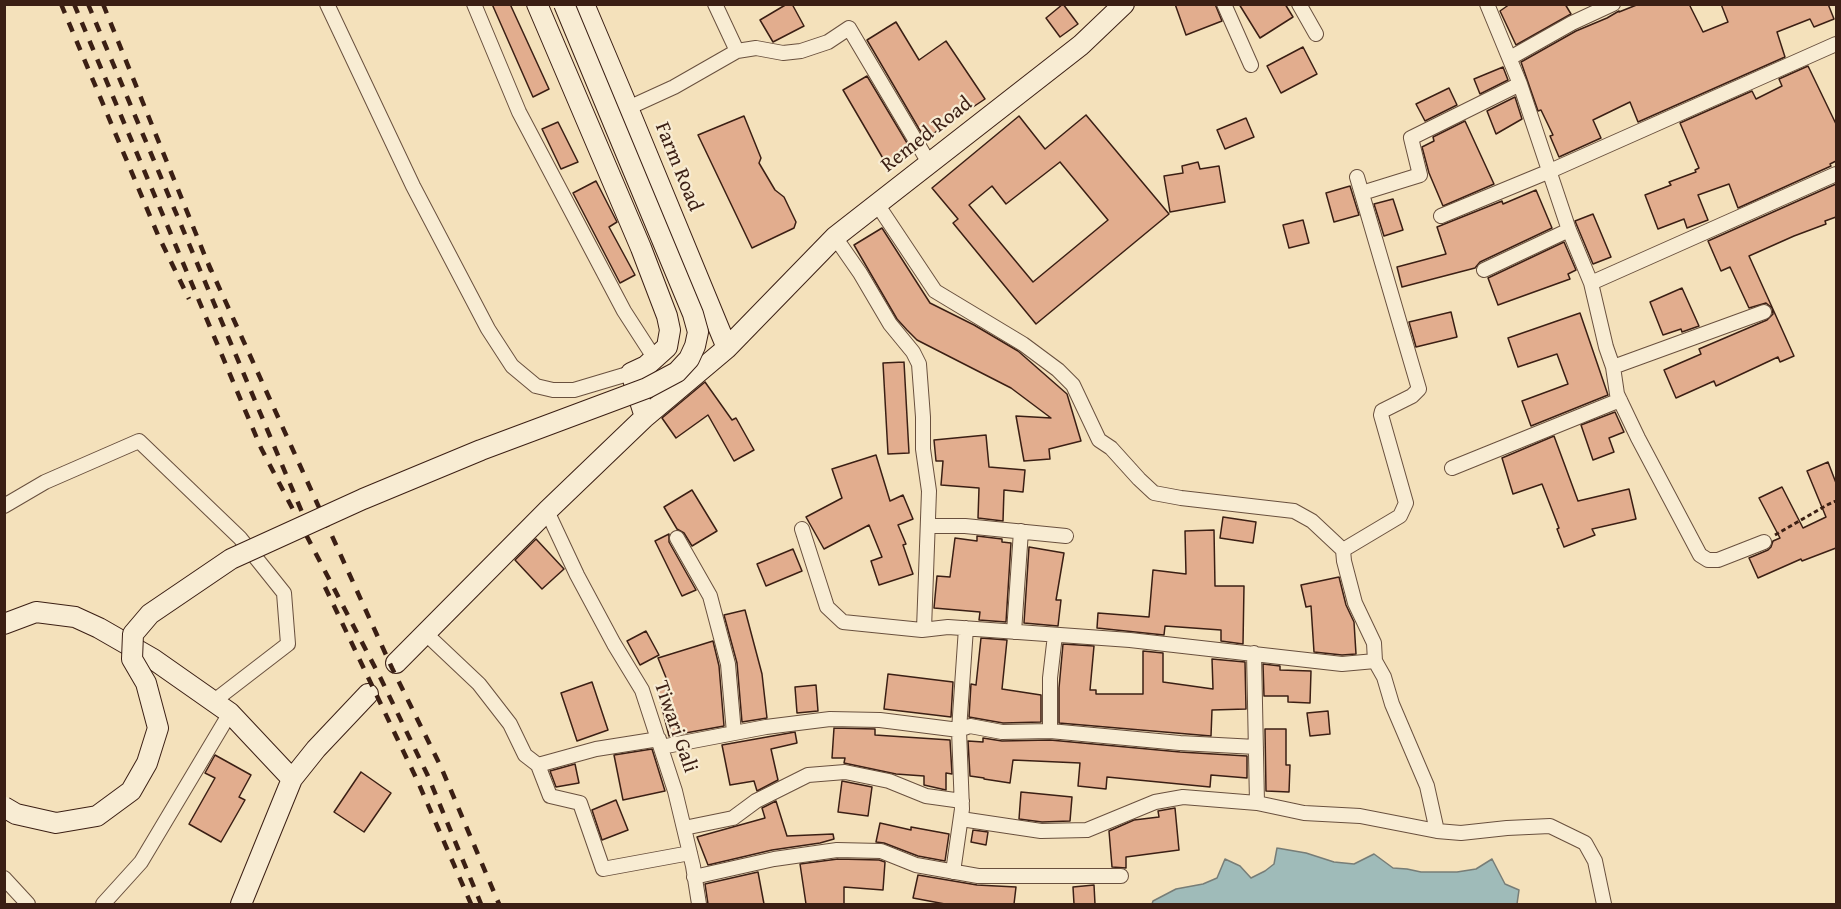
<!DOCTYPE html>
<html>
<head>
<meta charset="utf-8">
<style>
  body { margin:0 }
  #map { position:relative; width:1841px; height:909px; overflow:hidden; background:#f4e1bb; font-family:"Gentium Book Plus",serif }
  canvas { display:block }
  .frame { position:absolute; inset:0; border:6px solid #3b1f14; pointer-events:none }
</style>
</head>
<body>
<div id="map">
<canvas width="1841" height="909"></canvas>
<div class="frame"></div>
</div>
<script>
const ctx = document.querySelector('canvas').getContext('2d');
ctx.lineJoin = 'round';
function fillPath(path, color) {
  ctx.fillStyle = color;
  ctx.fill(path, 'evenodd');
}
function poly(rows) {
  const path = new Path2D();
  for (const r of rows) {
    path.moveTo(r[0], r[1]);
    for (let i = 2; i < r.length; i += 2) path.lineTo(r[i], r[i + 1]);
  }
  return path;
}
function strokePath(path, color, width, dash) {
  ctx.strokeStyle = color;
  ctx.lineWidth = width;
  ctx.lineCap = dash ? 'butt' : 'round';
  ctx.setLineDash(dash || []);
  ctx.stroke(path);
}
function label(font, color, halo, rows, align = 'center') {
  ctx.font = font + ' "Gentium Book Plus",serif';
  ctx.lineWidth = 4.5;
  ctx.setLineDash([]);
  ctx.textBaseline = 'middle';
  ctx.strokeStyle = halo;
  ctx.fillStyle = color;
  for (const [text, x, y, turn = 0] of rows) {
    ctx.save();
    ctx.translate(x, y);
    ctx.rotate((+turn || 0) * Math.PI / 180);
    ctx.textAlign = isNaN(turn) ? turn : align;
    if (halo) ctx.strokeText(text, 0, 0);
    ctx.fillText(text, 0, 0);
    ctx.restore();
  }
}
const water = poly([
  [1277,848,1306,853,1334,862,1354,864,1374,854,1393,868,1407,869,1421,872,1457,872,1476,869,1492,859,1505,884,1519,890,1517,904,1152,904,1153,901,1176,889,1203,884,1217,878,1225,859,1240,866,1251,878,1265,871,1274,864,1277,848]
]);
const building = poly([
  [492,4,510,4,549,89,533,97,492,4],
  [787,4,792,4,804,26,773,42,760,20,787,4],
  [1063,4,1078,24,1060,37,1046,18,1063,4],
  [1175,4,1215,4,1222,21,1186,35,1175,4],
  [1239,4,1285,4,1293,17,1260,38,1239,4],
  [1510,4,1565,4,1571,14,1516,45,1500,11,1510,4],
  [1639,4,1689,4,1703,32,1728,22,1721,4,1828,4,1834,19,1814,27,1810,19,1777,32,1785,57,1638,122,1630,102,1593,120,1601,138,1559,157,1550,136,1553,135,1541,110,1538,111,1521,62,1576,31,1607,18,1619,11,1619,12,1639,4],
  [896,22,919,60,946,41,985,99,925,139,867,40,896,22],
  [1303,47,1317,74,1281,93,1267,66,1303,47],
  [1808,66,1836,124,1836,161,1830,164,1831,166,1738,208,1729,184,1698,195,1708,220,1687,228,1684,219,1658,229,1645,195,1671,185,1669,182,1696,172,1695,170,1699,168,1680,123,1752,91,1756,99,1782,86,1779,79,1808,66],
  [1503,67,1508,80,1480,94,1474,79,1503,67],
  [867,76,913,153,888,167,843,90,867,76],
  [1449,88,1457,105,1425,121,1416,104,1449,88],
  [1515,97,1522,119,1496,134,1487,111,1515,97],
  [1086,115,1169,214,1036,324,953,223,958,219,932,188,1019,116,1045,149,1086,115],
  [1060,162,1108,220,1033,282,969,205,992,186,1006,204,1060,162],
  [744,116,761,158,759,163,775,190,784,197,796,222,794,228,752,248,698,135,744,116],
  [1246,118,1254,137,1225,149,1217,130,1246,118],
  [1465,121,1494,184,1443,206,1429,173,1422,147,1434,141,1433,137,1465,121],
  [558,122,578,162,561,169,542,129,558,122],
  [1198,162,1200,169,1219,166,1225,202,1170,212,1164,176,1183,173,1182,166,1198,162],
  [596,181,617,222,609,227,635,275,620,283,573,193,596,181],
  [1836,184,1836,217,1825,221,1826,224,1794,236,1749,256,1794,356,1780,362,1778,357,1716,386,1714,381,1676,398,1664,370,1701,354,1699,349,1767,320,1773,314,1772,308,1766,303,1749,308,1730,267,1721,271,1708,241,1836,184],
  [1350,186,1359,215,1334,222,1326,193,1350,186],
  [1536,190,1552,228,1480,262,1475,268,1402,287,1397,267,1446,254,1437,227,1502,201,1503,204,1536,190],
  [1393,199,1403,230,1384,236,1374,204,1393,199],
  [1593,214,1611,257,1593,264,1575,221,1593,214],
  [1303,220,1309,243,1289,248,1283,225,1303,220],
  [882,228,930,303,974,325,1018,351,1067,394,1081,441,1049,449,1050,459,1024,461,1016,416,1051,418,1011,388,917,340,907,330,897,319,854,245,882,228],
  [1564,242,1576,270,1568,274,1570,279,1498,305,1488,278,1564,242],
  [1682,288,1699,326,1682,332,1681,329,1663,335,1650,302,1682,288],
  [1451,312,1457,337,1416,347,1409,322,1451,312],
  [1580,313,1608,395,1531,426,1522,401,1568,384,1557,354,1518,367,1508,338,1580,313],
  [904,362,909,453,888,454,883,363,904,362],
  [705,382,732,420,736,418,754,450,734,461,708,415,676,438,662,418,705,382],
  [1615,412,1624,432,1609,438,1614,452,1593,460,1581,425,1615,412],
  [986,435,989,467,1025,470,1023,492,1004,490,1003,521,978,518,979,488,941,485,943,461,936,461,934,440,986,435],
  [1554,436,1578,501,1629,489,1636,519,1592,529,1595,535,1564,547,1557,529,1559,528,1542,484,1513,494,1502,458,1554,436],
  [876,455,890,501,903,495,913,519,898,525,906,544,903,545,913,574,879,585,871,561,882,557,869,525,824,549,806,517,842,498,832,469,876,455],
  [1828,462,1836,483,1836,548,1802,561,1801,559,1758,578,1749,558,1768,550,1771,547,1773,541,1780,538,1759,498,1782,487,1803,528,1826,517,1807,471,1828,462],
  [692,490,717,531,692,546,684,533,677,529,664,507,692,490],
  [1223,517,1256,522,1253,543,1220,538,1223,517],
  [1214,530,1215,586,1244,586,1243,644,1221,641,1221,630,1165,626,1164,635,1097,628,1098,613,1149,617,1153,570,1186,574,1185,531,1214,530],
  [669,534,669,542,696,590,682,596,655,541,669,534],
  [977,536,1002,539,1002,542,1011,543,1006,622,979,620,980,612,934,608,937,576,950,577,955,538,977,541,977,536],
  [536,539,564,569,542,589,515,560,536,539],
  [1029,547,1064,553,1056,600,1061,600,1058,626,1024,623,1029,547],
  [793,549,802,571,766,586,757,564,793,549],
  [1339,577,1346,605,1354,622,1356,654,1342,655,1314,652,1311,606,1306,607,1301,585,1339,577],
  [745,610,762,674,767,718,742,722,737,663,724,615,745,610],
  [646,631,659,655,640,665,627,641,646,631],
  [981,638,1007,640,1002,689,1041,695,1041,722,1003,723,969,717,971,684,976,685,981,638],
  [713,641,719,666,724,726,669,736,657,688,669,685,658,658,713,641],
  [1063,644,1094,646,1090,690,1096,690,1096,694,1143,694,1143,651,1163,653,1163,682,1213,689,1212,659,1245,662,1246,709,1212,710,1211,736,1059,723,1059,688,1063,644],
  [1263,664,1280,666,1280,670,1311,671,1310,703,1288,702,1288,696,1264,696,1263,664],
  [888,674,953,682,951,717,884,709,888,674],
  [592,682,608,730,577,741,561,693,592,682],
  [816,685,818,711,797,713,795,687,816,685],
  [1328,711,1330,734,1310,736,1307,713,1328,711],
  [834,728,875,729,875,735,950,740,952,774,946,773,946,790,924,785,924,776,896,774,844,763,845,758,832,758,834,728],
  [1265,729,1286,729,1286,765,1290,765,1289,792,1266,791,1265,729],
  [795,732,797,743,771,749,778,780,757,791,754,781,730,785,722,745,795,732],
  [983,738,1002,741,1050,740,1180,752,1247,756,1247,778,1211,775,1210,787,1107,777,1106,789,1078,786,1080,763,1013,760,1010,783,984,779,984,778,970,776,968,741,983,742,983,738],
  [652,749,665,791,623,800,614,755,652,749],
  [215,755,251,775,239,797,245,800,221,842,189,824,215,778,205,773,215,755],
  [575,764,579,783,556,787,550,771,575,764],
  [361,772,391,793,364,832,334,812,361,772],
  [842,781,872,787,868,816,838,812,842,781],
  [1021,792,1072,797,1070,821,1042,822,1019,819,1021,792],
  [616,800,628,830,602,840,592,810,616,800],
  [776,801,787,836,833,834,834,839,820,843,772,850,708,865,697,837,765,818,762,808,776,801],
  [1175,808,1179,850,1126,857,1126,868,1112,867,1109,831,1134,820,1159,817,1158,811,1175,808],
  [880,823,911,830,911,827,949,834,945,861,918,856,884,843,876,842,880,823],
  [973,830,988,832,986,845,971,842,973,830],
  [838,859,879,860,885,862,883,890,844,887,844,904,806,904,800,864,838,859],
  [758,872,764,904,708,904,705,884,758,872],
  [918,875,977,885,1016,887,1014,904,945,904,913,898,918,875],
  [1094,885,1095,904,1074,904,1073,887,1094,885]
]);
const path = poly([
  [1775,535,1827,505,1836,501]
]);
const street = poly([
  [327,4,413,186,488,329,512,366,536,386,553,390,574,390,631,373],
  [474,4,519,112,624,311,655,359],
  [715,4,737,51],
  [1224,4,1251,65],
  [1299,4,1316,34],
  [1487,4,1520,84,1569,230,1591,283,1606,347,1613,367,1617,394,1638,438,1700,555,1708,560,1718,560,1764,542],
  [1510,58,1572,23,1613,4],
  [628,108,674,87,737,51,756,48,783,53,801,51,828,42,849,28,929,163],
  [1357,177,1419,389,1412,396,1382,411,1381,415,1406,503,1400,516,1343,550,1344,561,1355,603,1374,643,1375,661,1384,677,1392,704,1427,786,1437,831],
  [1362,193,1420,175,1411,138,1520,84],
  [877,204,935,291,1023,344,1058,370,1073,385,1099,440,1111,448,1139,479,1154,493,1181,498,1294,511,1312,521,1343,550],
  [1441,216,1550,171,1836,44],
  [835,237,860,273,890,324,913,352,919,364,923,417,923,449,929,491,924,629],
  [1484,270,1569,230],
  [1591,283,1836,174],
  [1613,367,1764,312],
  [1452,468,1620,400],
  [4,506,45,482,139,441,240,538,284,593,288,644,214,701],
  [547,511,577,575,614,644,642,690,675,791,693,866,699,904],
  [928,526,965,526,1066,536],
  [802,529,827,607,843,622,922,630,948,627,1130,640,1342,664,1375,661],
  [677,538,710,596,728,664,734,733],
  [1014,632,1021,531],
  [425,633,479,684,510,724,525,755,538,765,596,749,659,739],
  [1254,653,1257,803],
  [1050,731,1050,678,1055,635],
  [661,747,766,727,830,719,880,720,959,730,970,726,1002,732,1050,731,1180,743,1256,747],
  [538,765,550,796,580,803,603,869,690,853],
  [961,819,1041,831,1087,830,1155,802,1183,797,1257,803,1304,813,1360,816,1437,831,1461,833,1507,828,1550,826,1585,843,1595,861,1604,904],
  [684,828,733,818,756,801,808,775,845,772,889,781,926,796,962,801],
  [953,872,962,809,959,730,966,628],
  [694,877,774,859,837,850,881,851,916,865,978,876,1121,876],
  [4,878,28,904],
  [103,904,141,862,230,713]
]);
const secondary = poly([
  [537,4,641,248,667,316,670,330,667,347,646,366,631,373,645,417],
  [584,4,628,108,727,348],
  [4,624,36,612,75,617,99,628,153,659,230,713,292,779],
  [396,663,547,511,645,417,727,348,835,237,1081,45,1124,4],
  [241,904,292,779,316,749,368,694]
]);
const rail = poly([
  [61,4,158,235,189,299],
  [74,4,261,448,381,679,428,776,481,904],
  [88,4,304,517],
  [103,4,211,271],
  [208,263,392,668,441,767,499,904],
  [325,587,418,782,471,904]
]);
const secondaryBridge = poly([
  [4,807,16,814,56,823,97,816,131,791,147,763,158,728,146,683,132,659,133,634,150,614,231,559,363,499,481,450,647,388,677,372,689,359,695,346,698,332,693,314,564,4]
]);
const streetNames = [
  ["Remed Road",927,135,-38],
  ["Farm Road",678,167,68],
  ["Tiwari Gali",675,727,71]
];
fillPath(water, '#9fbbb9');
strokePath(water, '#777d77', 1.5);
fillPath(building, '#e2ad8e');
strokePath(building, '#3b1f14', 1.5);
strokePath(street, '#69503e', 16);
strokePath(secondary, '#3b1f14', 22);
strokePath(path, '#3b1f14', 3, [4.5, 3]);
strokePath(street, '#f8ecd3', 14);
strokePath(secondary, '#f8ecd3', 20);
strokePath(rail, '#3b1f14', 4.5, [10, 10]);
strokePath(secondaryBridge, '#3b1f14', 22, []);
strokePath(secondaryBridge, '#f8ecd3', 20);
label('21px', '#3b1f14', '#f8ecd3', streetNames);
</script>
</body>
</html>
